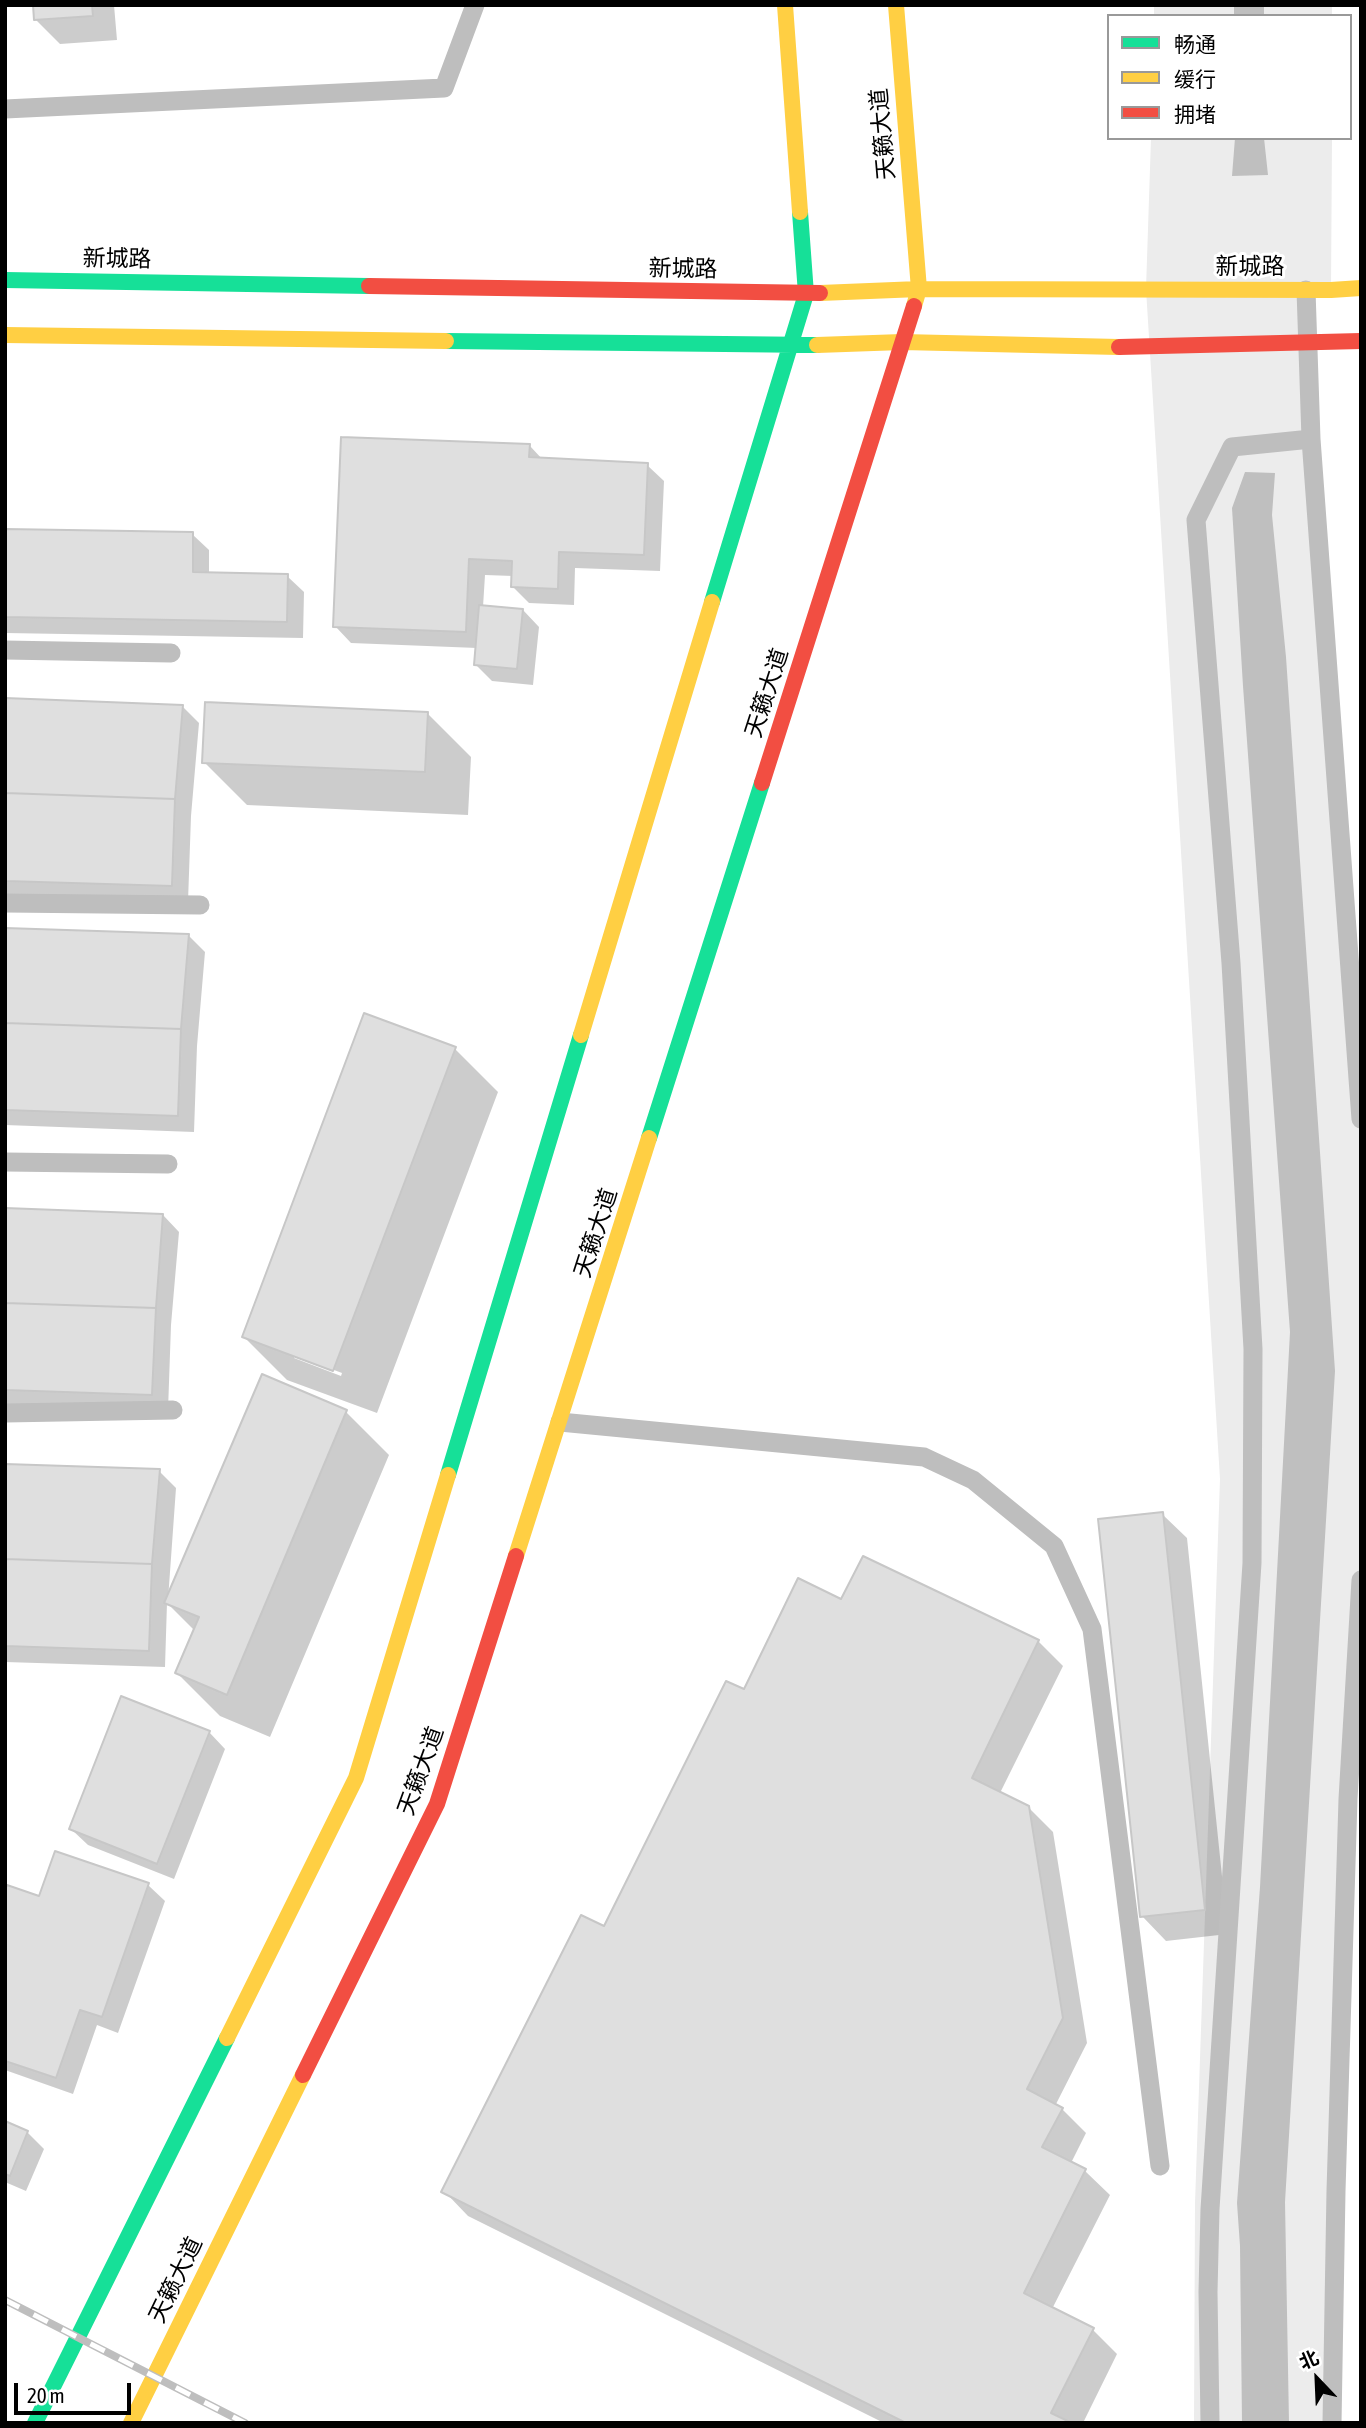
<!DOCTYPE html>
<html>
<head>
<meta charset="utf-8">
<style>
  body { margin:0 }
  #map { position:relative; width:1366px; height:2428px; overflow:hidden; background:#fff; font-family:"Asap Condensed","Noto Sans SC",sans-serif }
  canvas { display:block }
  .frame { position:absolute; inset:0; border:7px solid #000; pointer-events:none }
  .legend { position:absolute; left:1107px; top:14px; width:245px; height:126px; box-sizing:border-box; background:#fff; border:2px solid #999; margin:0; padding:9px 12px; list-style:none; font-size:21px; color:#000 }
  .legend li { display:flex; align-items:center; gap:14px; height:35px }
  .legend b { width:35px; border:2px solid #999 }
  .north { position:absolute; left:1282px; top:2344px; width:70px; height:70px; -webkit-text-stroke:5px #fff; paint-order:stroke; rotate:337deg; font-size:19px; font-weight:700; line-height:28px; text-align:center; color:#000 }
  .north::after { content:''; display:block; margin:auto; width:24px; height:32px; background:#000; clip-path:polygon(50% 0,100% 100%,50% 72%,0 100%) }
  .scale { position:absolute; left:14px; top:2383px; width:117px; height:32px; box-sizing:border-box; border:4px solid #000; border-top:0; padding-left:9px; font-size:21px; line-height:24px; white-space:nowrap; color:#000; -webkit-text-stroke:5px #fff; paint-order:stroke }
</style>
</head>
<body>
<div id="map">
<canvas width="1366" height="2428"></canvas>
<div class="frame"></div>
<ul class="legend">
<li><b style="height:9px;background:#16e098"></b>畅通</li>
<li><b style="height:9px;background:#ffcf43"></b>缓行</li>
<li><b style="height:9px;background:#f24e42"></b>拥堵</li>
</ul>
<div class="north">北</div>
<div class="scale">20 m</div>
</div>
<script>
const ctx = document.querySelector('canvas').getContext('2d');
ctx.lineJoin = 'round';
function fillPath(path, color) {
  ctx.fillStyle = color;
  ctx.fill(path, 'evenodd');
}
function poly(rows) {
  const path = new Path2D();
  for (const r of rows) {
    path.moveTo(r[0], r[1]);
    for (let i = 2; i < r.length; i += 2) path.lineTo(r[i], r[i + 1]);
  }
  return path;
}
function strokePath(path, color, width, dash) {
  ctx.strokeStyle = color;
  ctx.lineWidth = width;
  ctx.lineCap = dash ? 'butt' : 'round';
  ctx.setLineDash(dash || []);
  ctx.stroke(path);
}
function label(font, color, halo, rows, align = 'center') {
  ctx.font = font + ' "Asap Condensed","Noto Sans SC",sans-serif';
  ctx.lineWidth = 6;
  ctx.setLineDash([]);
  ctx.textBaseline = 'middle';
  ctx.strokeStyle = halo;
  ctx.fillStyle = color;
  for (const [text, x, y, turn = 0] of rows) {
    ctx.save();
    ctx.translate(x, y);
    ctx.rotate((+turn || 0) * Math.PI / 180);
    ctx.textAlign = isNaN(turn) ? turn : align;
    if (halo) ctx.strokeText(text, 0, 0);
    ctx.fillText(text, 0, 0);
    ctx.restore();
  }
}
const green = poly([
  [1154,5,1332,5,1332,16,1154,16],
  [1151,138,1332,138,1331,290,1306,290,1361,1119,1361,1580,1331,2423,1194,2423,1195,2203,1220,1479,1146,289]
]);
const water = poly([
  [1234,5,1264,5,1264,16,1234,16],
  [1235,138,1264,138,1268,175,1232,176],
  [1245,472,1275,473,1272,515,1286,657,1335,1371,1285,2202,1289,2423,1242,2423,1240,2246,1237,2203,1260,1887,1290,1332,1243,686,1232,508]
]);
const shadow = poly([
  [35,5,114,5,117,40,60,44,35,19],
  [530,446,543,460,647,465,664,481,660,571,575,568,574,605,529,603,513,587,513,576,485,575,483,607,523,610,539,627,533,685,492,681,475,664,477,648,351,643,335,626],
  [5,530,192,534,209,550,209,574,287,576,304,592,303,638,5,633],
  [5,700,182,706,199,723,191,816,188,902,5,896],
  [427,713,471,757,468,815,247,805,204,762],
  [5,929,189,936,205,952,197,1046,194,1132,5,1125],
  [455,1049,498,1092,377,1413,287,1380,244,1337],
  [294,1355,342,1373,341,1376,294,1358],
  [5,1210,163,1215,179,1232,171,1325,168,1411,5,1405],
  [346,1412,389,1455,270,1737,220,1716,177,1673,195,1631,167,1603,165,1667,5,1662,5,1466,159,1471,176,1488,168,1600],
  [1162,1514,1187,1538,1228,1934,1166,1941,1142,1916],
  [842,1602,1038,1641,1063,1666,1000,1793,1028,1807,1053,1832,1087,2043,1055,2106,1062,2109,1086,2133,1071,2163,1085,2171,1110,2195,1052,2309,1093,2330,1117,2354,1083,2423,884,2423,468,2216,444,2191,605,1928,744,1692],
  [209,1732,225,1749,174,1879,88,1845,71,1829],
  [148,1885,165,1901,118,2033,97,2025,73,2094,5,2070,5,1895,40,1899],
  [5,2123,27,2132,44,2149,26,2191,5,2182]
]);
const building = poly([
  [33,5,92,5,93,16,34,20,33,5],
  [341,437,530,444,529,457,648,463,644,555,559,552,558,589,511,587,512,561,469,559,466,632,333,627,341,437],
  [5,529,193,532,193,572,288,574,287,622,5,617,5,529],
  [479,605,523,609,517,669,474,665,479,605],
  [5,698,183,705,175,799,5,793,5,698],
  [205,702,428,712,425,772,202,763,205,702],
  [5,793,175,799,172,886,5,881,5,793],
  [5,928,189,934,181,1029,5,1023,5,928],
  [364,1013,456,1047,333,1371,242,1337,364,1013],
  [5,1023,181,1029,178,1116,5,1110,5,1023],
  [5,1208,163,1214,156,1308,5,1303,5,1208],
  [5,1303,156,1308,152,1395,5,1390,5,1303],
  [262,1374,347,1410,227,1695,175,1673,199,1617,164,1603,262,1374],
  [5,1464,160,1469,152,1564,5,1559,5,1464],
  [1163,1512,1205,1910,1140,1917,1098,1519,1163,1512],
  [863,1556,1039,1640,972,1778,1029,1806,1063,2018,1027,2089,1063,2108,1042,2147,1086,2169,1024,2293,1094,2328,1051,2413,1072,2423,906,2423,441,2192,581,1915,604,1926,726,1681,744,1689,798,1578,841,1599,863,1556],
  [5,1559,152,1564,149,1651,5,1646,5,1559],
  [121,1696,210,1731,157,1864,69,1829,121,1696],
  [55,1851,149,1883,102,2017,80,2010,56,2078,5,2061,5,1890,7,1885,39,1896,55,1851],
  [5,2121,28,2131,10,2176,5,2174,5,2121]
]);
const lane = poly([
  [5,109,444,88,475,5],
  [1306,290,1311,439,1361,1119],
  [5,650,171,653],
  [5,903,200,905],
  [5,1162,168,1164],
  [5,1413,173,1410],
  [560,1422,924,1457,973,1480,1054,1546,1092,1629,1160,2166],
  [1210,2423,1208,2292,1210,2209,1252,1563,1253,1349,1231,963,1196,520,1232,447,1311,439],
  [1332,2423,1336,2191,1348,1799,1361,1580]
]);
const fast = poly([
  [5,280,369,286],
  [446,341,817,345],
  [712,602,806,294,800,212],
  [649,1138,762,783],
  [448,1475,581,1035],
  [35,2423,227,2038]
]);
const slow = poly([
  [785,5,800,212],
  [896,5,919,289,914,306],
  [820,293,919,289,1331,290,1361,288],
  [5,335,446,341],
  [817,345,902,342,1119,347],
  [581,1035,712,602],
  [516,1556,649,1138],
  [227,2038,356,1778,448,1475],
  [131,2423,303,2075]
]);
const jam = poly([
  [369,286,820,293],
  [1119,347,1361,341],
  [762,783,914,306],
  [303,2075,437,1804,516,1556]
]);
const rail = poly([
  [5,2300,245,2423]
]);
const streetNames = [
  ["天籁大道",883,134,-95],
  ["新城路",117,259,1],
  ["新城路",1250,267],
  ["新城路",683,269,1],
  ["天籁大道",767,693,-72],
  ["天籁大道",596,1233,-72],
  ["天籁大道",421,1771,-70],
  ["天籁大道",176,2280,-64]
];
fillPath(green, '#ececec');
fillPath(water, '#bfbfbf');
fillPath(shadow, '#0003');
fillPath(building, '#dfdfdf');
strokePath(building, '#c7c7c7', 2);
strokePath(lane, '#bebebe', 19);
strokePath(fast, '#16e098', 16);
strokePath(slow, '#ffcf43', 16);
strokePath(jam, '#f24e42', 16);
strokePath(rail, '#bebebe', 8);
strokePath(rail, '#fff', 5, [16]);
label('23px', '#000', '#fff', streetNames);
</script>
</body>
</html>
